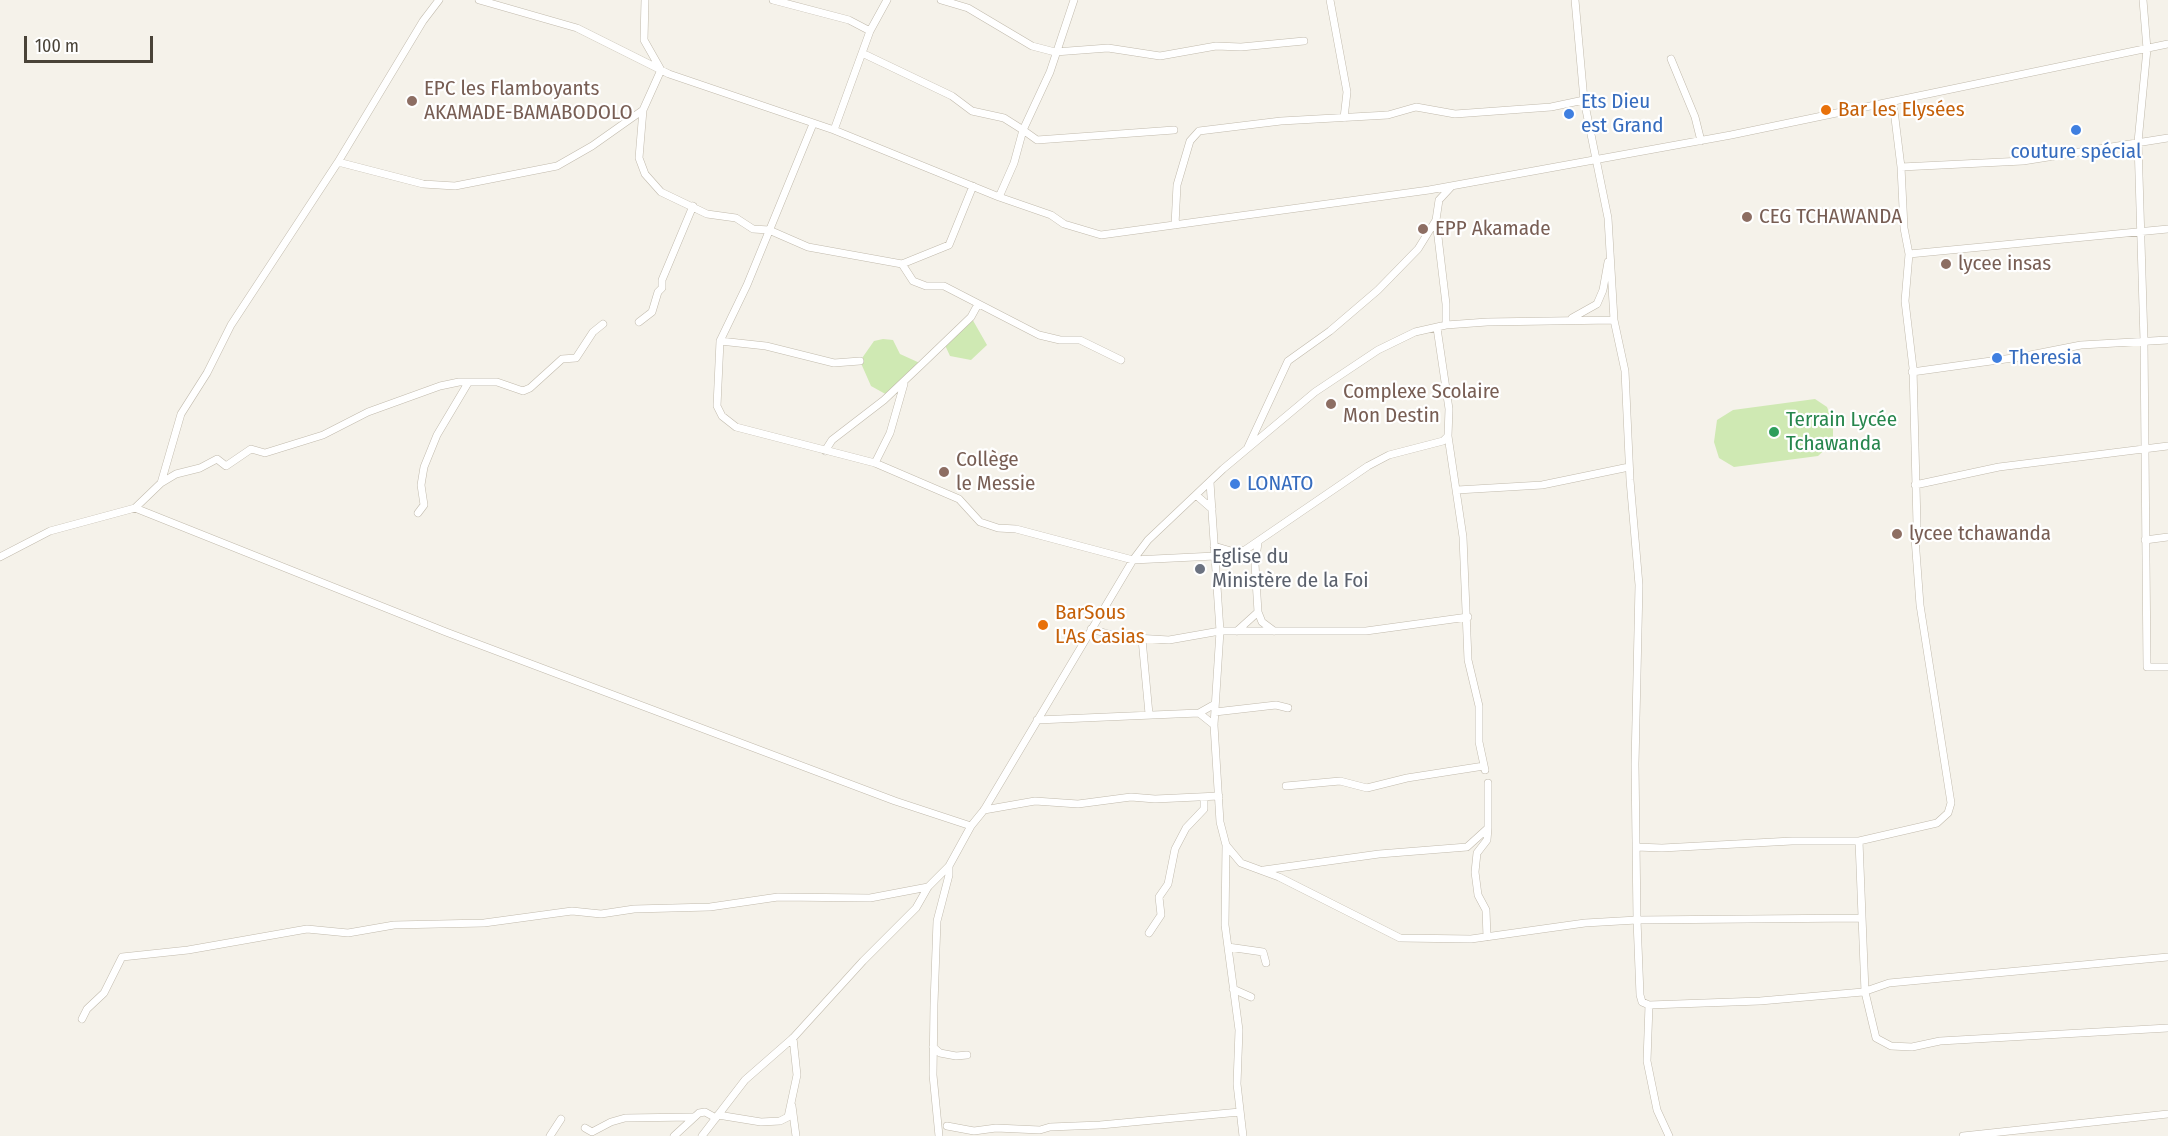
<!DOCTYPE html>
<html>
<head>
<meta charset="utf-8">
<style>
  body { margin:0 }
  #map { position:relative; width:2168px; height:1136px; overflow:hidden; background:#f5f2ea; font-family:"Fira Sans Condensed",sans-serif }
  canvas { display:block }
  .scale { position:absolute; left:24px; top:36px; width:129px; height:27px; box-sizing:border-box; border:3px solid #494338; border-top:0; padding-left:8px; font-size:18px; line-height:21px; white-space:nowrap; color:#494338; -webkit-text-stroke:4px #fff; paint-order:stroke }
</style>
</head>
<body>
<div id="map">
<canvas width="2168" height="1136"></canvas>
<div class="scale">100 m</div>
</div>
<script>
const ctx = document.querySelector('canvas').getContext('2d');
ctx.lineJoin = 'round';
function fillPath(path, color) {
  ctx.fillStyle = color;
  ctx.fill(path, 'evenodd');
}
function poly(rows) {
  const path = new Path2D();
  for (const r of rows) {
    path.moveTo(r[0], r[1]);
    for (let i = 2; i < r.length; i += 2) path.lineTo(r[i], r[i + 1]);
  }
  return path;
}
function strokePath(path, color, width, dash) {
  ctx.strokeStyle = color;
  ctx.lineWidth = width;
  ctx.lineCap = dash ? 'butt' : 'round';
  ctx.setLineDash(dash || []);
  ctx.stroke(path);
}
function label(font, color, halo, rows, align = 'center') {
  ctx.font = font + ' "Fira Sans Condensed",sans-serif';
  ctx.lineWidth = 4.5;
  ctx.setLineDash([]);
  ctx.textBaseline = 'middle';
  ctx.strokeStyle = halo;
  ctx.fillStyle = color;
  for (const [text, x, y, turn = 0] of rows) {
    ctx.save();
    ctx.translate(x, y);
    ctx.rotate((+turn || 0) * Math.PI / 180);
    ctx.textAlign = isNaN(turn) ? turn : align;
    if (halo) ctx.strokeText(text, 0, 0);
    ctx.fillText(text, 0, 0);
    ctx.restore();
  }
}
const green = poly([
  [971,317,987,345,971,360,950,356,944,343],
  [883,339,893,340,900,354,922,364,889,396,871,386,860,361,874,341],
  [1815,399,1827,407,1833,423,1833,442,1818,456,1734,467,1719,458,1714,442,1717,420,1733,410]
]);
const minor = poly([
  [479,0,577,28,669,74,834,130,999,197,1051,215,1064,224,1101,235,1429,190,1731,135,2168,44],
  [773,0,849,20,870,31],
  [941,0,968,8,1032,46,1055,52,1108,48,1160,56,1216,46,1241,47,1304,41],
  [1074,0,1050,72,1023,130,1037,140,1174,130],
  [1330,0,1347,92,1344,118],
  [2143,0,2147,49,2138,142,2144,341,2147,667,2168,667],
  [862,53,952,96,972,111,1004,118,1023,130,1014,163,999,197],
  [1671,59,1695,117,1701,141],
  [1893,102,1901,167,1904,228,1909,254,1905,301,1913,368,1917,525,1915,538,1920,605,1951,803,1948,813,1937,823,1859,841,1865,992,1876,1038,1891,1046,1912,1047,1940,1041,2168,1028],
  [643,110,639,158,645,174,661,192,707,214,736,218,753,229,769,230,808,247,902,264,913,281,926,286,944,286,1039,335,1060,340,1080,340,1121,360],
  [813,124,747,285,720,341,717,406,722,416,736,427,875,463,959,499,980,522,998,528,1016,529,1133,560,1215,556],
  [834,130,870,31,887,0],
  [338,162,423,184,455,186,557,166,592,146,643,110,661,70,644,40,645,0],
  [1901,167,2023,161,2168,138],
  [1175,225,1177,185,1190,141,1199,131,1281,121,1388,115,1416,107,1455,114,1551,107,1584,100],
  [1909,254,2168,229],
  [902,264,949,245,973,186],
  [1572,318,1597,304,1603,290,1608,262],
  [1614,320,1625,371,1630,480,1639,585,1635,764,1637,920,1861,918],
  [639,322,652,312,658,292,662,288,662,280,693,206],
  [1446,325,1446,304,1436,220,1439,200,1451,187],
  [720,341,766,346,834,363,860,361],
  [1912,372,2020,357,2081,345,2168,340],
  [1448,436,1463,537,1468,660,1479,706,1479,742,1485,770],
  [1248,447,1288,361,1330,331,1378,290,1418,249,1436,220],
  [825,451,832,440,884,400,922,364,971,317,977,306],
  [875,463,890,433,904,384],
  [1210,482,1220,631,1214,725,1220,822,1226,845,1241,863,1279,877,1400,938,1471,939,1585,923,1637,920,1640,995,1642,1002,1649,1005,1760,1001,1863,992,1889,983,2168,957],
  [161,483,176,474,200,468,217,459,226,466,251,449,265,453,323,435,368,412,440,386,459,382,497,382,523,391,530,388,562,359,576,358,593,332,603,324],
  [1915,485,1999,467,2168,446],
  [1457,490,1542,485,1629,467],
  [1196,495,1212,509],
  [135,508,446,632,895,801,971,826],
  [418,513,424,505,421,485,424,467,437,435,468,383],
  [2145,540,2168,537],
  [1214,546,1231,551,1245,550,1368,466,1389,455,1443,441,1448,436,1449,409,1437,328],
  [0,557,50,531,135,508,161,483,181,414,207,373,231,325,338,162,423,21,439,0],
  [1258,612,1262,622,1274,631],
  [1091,629,1119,637,1169,640,1220,631,1366,631,1468,617],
  [1237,631,1258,612,1255,564,1258,543],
  [1142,639,1149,714],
  [1215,712,1276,705,1288,708],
  [1199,713,1215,704],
  [1037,720,1199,713,1214,725],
  [1286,786,1340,781,1367,788,1407,778,1484,766],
  [984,810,1035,801,1078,804,1131,797,1155,799,1219,796],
  [1226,845,1225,925,1239,1030,1237,1084,1243,1136],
  [1636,847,1662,848,1792,841,1859,841],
  [1264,870,1379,854,1467,847,1488,828,1488,783],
  [1149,933,1161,915,1159,897,1168,884,1175,849,1186,828,1204,809,1204,797],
  [1487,937,1486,910,1478,895,1475,872,1477,853,1487,840,1488,828],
  [1228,947,1263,952,1266,963],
  [1233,989,1251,997],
  [1649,1005,1647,1061,1657,1110,1669,1136],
  [82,1019,87,1009,104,993,122,957,188,950,307,929,348,933,394,925,484,923,572,911,601,914,634,909,710,907,778,897,870,898,928,887],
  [933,1047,940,1053,956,1056,967,1055],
  [792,1106,796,1136],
  [718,1115,761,1122,780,1121,788,1117,797,1075,793,1038],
  [947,1126,974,1131,996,1128,1040,1130,1050,1127,1100,1125,1240,1112],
  [585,1128,592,1132,611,1122,625,1118,693,1117],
  [550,1136,561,1119],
  [674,1136,699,1113,705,1112,716,1118],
  [702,1136,745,1080,793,1038,863,961,916,908,928,887,949,866,971,826,984,810,1133,560,1148,540,1223,469,1315,392,1378,350,1415,332,1446,325,1487,322,1614,320,1608,218,1584,100,1575,0],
  [939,1136,933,1075,934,1004,937,921,949,875,949,866],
  [1963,1136,2168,1114]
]);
const markers = [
  [412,101,6,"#8d6e63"],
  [1826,110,6,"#e8710a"],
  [1569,114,6,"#3f7fe0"],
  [2076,130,6,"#3f7fe0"],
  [1747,217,6,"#8d6e63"],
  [1423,229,6,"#8d6e63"],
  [1946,264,6,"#8d6e63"],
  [1997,358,6,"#3f7fe0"],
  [1331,404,6,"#8d6e63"],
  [1774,432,6,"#2e9e5b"],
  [944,472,6,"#8d6e63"],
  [1235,484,6,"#3f7fe0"],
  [1897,534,6,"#8d6e63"],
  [1200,569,6,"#6b7280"],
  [1043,625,6,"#e8710a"]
];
const educationNames = [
  ["EPC les Flamboyants",424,89],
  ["AKAMADE-BAMABODOLO",424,113],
  ["CEG TCHAWANDA",1759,217],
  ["EPP Akamade",1435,229],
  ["lycee insas",1958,264],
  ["Complexe Scolaire",1343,392],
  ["Mon Destin",1343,416],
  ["Collège",956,460],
  ["le Messie",956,484],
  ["lycee tchawanda",1909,534]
];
const shopNames = [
  ["Ets Dieu",1581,102],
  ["est Grand",1581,126],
  ["couture spécial",2076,152,"center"],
  ["Theresia",2009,358],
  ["LONATO",1247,484]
];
const foodNames = [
  ["Bar les Elysées",1838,110],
  ["BarSous",1055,613],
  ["L'As Casias",1055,637]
];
const leisureNames = [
  ["Terrain Lycée",1786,420],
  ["Tchawanda",1786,444]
];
const worshipNames = [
  ["Eglise du",1212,557],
  ["Ministère de la Foi",1212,581]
];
fillPath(green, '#cfe9b3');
strokePath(minor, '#c1baac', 8);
strokePath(minor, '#fff', 7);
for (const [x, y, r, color] of markers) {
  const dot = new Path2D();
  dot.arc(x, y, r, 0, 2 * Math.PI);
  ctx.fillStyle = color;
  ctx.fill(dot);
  strokePath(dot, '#fff', 2);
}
label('21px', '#785e54', '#fff', educationNames, 'left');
label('21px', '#366cbe', '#fff', shopNames, 'left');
label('21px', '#c56008', '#fff', foodNames, 'left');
label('21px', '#27864d', '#fff', leisureNames, 'left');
label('21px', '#5b616d', '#fff', worshipNames, 'left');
</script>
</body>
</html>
